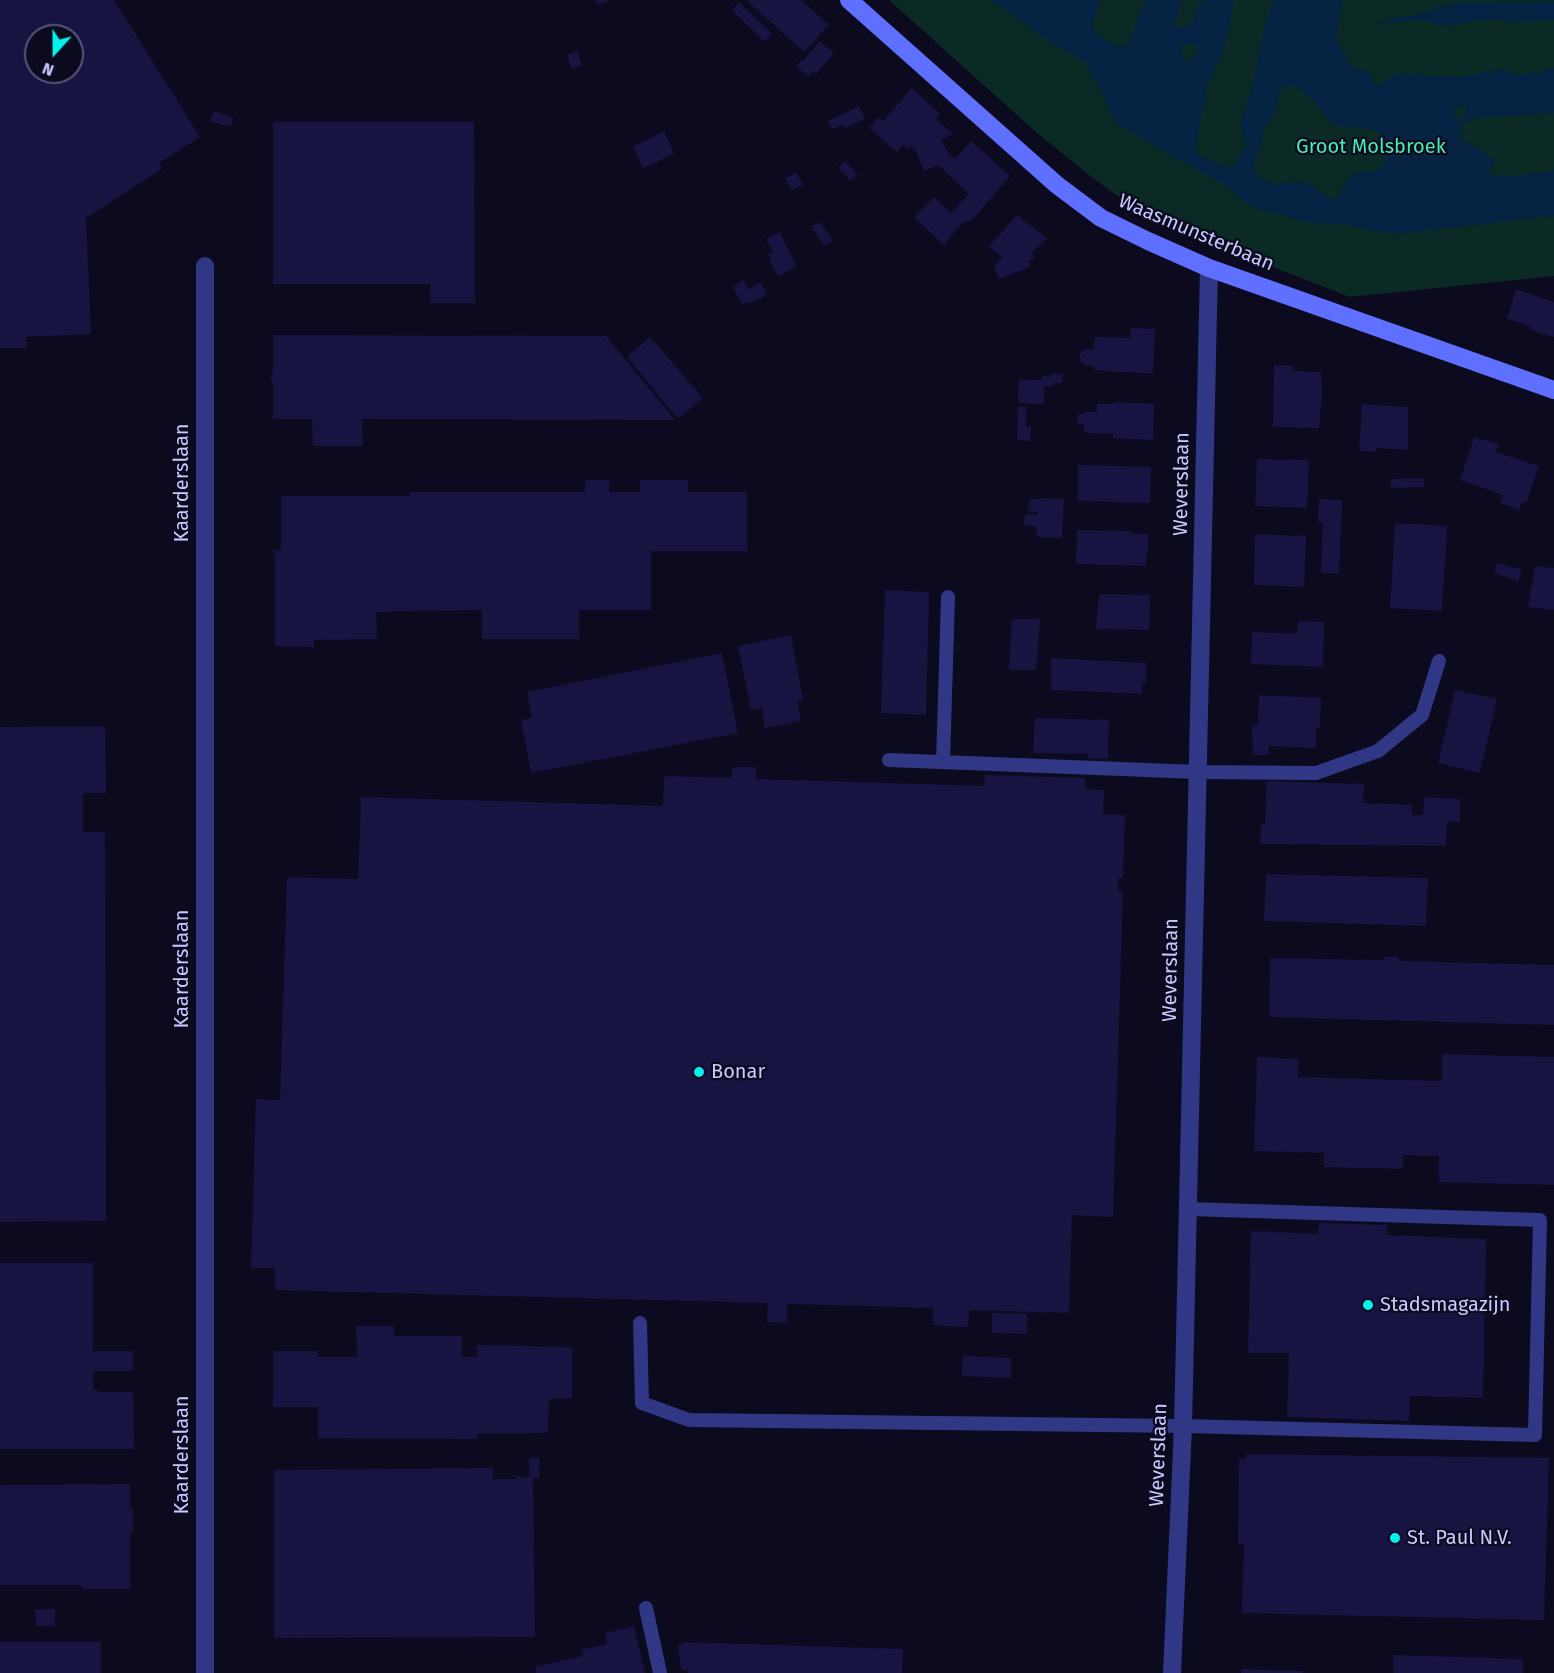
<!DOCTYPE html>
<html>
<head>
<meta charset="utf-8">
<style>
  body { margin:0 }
  #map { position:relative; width:1554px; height:1673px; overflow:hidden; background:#0b0a1f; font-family:"Fira Sans",sans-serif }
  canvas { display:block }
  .north { position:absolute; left:24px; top:24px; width:60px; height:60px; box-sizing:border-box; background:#0b0a1f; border:2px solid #575679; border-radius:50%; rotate:201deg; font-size:16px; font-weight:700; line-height:24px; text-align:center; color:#c8c9ff }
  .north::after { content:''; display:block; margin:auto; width:21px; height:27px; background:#00f3ed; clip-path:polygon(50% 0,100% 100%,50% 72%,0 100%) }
</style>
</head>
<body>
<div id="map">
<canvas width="1554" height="1673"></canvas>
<div class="north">N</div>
</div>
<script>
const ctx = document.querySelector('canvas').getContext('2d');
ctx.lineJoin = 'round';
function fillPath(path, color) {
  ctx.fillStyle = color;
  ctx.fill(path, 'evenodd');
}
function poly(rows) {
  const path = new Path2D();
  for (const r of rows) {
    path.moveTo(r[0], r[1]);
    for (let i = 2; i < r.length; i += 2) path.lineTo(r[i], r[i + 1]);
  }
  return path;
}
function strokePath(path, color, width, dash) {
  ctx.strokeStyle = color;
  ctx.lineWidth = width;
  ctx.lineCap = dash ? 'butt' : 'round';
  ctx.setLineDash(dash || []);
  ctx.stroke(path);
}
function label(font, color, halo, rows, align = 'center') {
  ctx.font = font + ' "Fira Sans",sans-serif';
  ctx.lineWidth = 4.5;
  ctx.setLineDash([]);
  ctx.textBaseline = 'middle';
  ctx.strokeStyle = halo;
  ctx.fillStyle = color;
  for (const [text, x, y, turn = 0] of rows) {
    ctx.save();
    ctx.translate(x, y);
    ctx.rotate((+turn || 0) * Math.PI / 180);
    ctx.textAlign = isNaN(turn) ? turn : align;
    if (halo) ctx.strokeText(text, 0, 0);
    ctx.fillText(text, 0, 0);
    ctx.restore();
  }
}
const green = poly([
  [889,0,1554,0,1554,276,1350,297,1188,234,1132,206,1094,179,1037,133]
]);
const water = poly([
  [991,0,1100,0,1092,25,1095,33,1117,47,1124,46,1129,42,1145,0,1182,0,1174,25,1181,28,1193,23,1197,8,1204,0,1234,0,1225,46,1207,87,1196,145,1196,154,1225,166,1234,166,1246,144,1240,125,1252,88,1264,29,1274,0,1342,0,1336,40,1352,67,1371,73,1373,85,1381,84,1396,74,1458,77,1504,69,1508,73,1524,75,1554,68,1554,113,1472,118,1463,125,1459,135,1461,142,1470,143,1495,161,1488,175,1511,176,1554,171,1554,216,1395,234,1347,225,1307,222,1249,206,1227,186,1116,124,1099,86,1083,60,1053,44],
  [1184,44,1195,44,1197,48,1196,54,1184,65,1181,48],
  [1292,85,1297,87,1313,100,1332,124,1344,127,1373,129,1382,133,1386,156,1383,166,1373,172,1364,171,1354,174,1342,187,1337,198,1332,200,1304,181,1273,184,1260,177,1253,168,1266,127,1275,111,1280,89],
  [1458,106,1464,106,1467,108,1463,121,1461,122,1454,114,1454,109],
  [1554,2,1554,20,1511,22,1493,19,1460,23,1452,26,1434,24,1423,20,1368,24,1400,17,1419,15,1436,8,1457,3]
]);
const building = poly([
  [0,0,114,0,200,137,159,163,162,169,86,218,91,334,26,337,27,348,0,348],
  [36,36,72,36,72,72,36,72],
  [596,0,611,0,597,5],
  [746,0,801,0,829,25,804,52],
  [739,2,772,34,765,42,732,10],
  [820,41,834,53,816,74,813,72,809,77,796,66,801,60,803,61],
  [577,51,582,65,572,69,566,55],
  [912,88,940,114,936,119,953,134,941,140,948,153,955,159,971,141,1010,176,973,219,965,223,963,222,944,245,914,217,934,197,951,213,969,194,938,165,924,171,916,151,911,146,908,149,903,145,897,152,869,128,879,117,883,121],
  [859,106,865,119,845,128,843,124,832,130,828,121],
  [213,111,233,117,231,127,210,121],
  [273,122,474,122,475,303,430,303,430,284,273,284],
  [664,131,674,154,643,168,633,147],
  [845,161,858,175,850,181,838,167],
  [796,172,803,185,792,190,785,178],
  [1017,215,1047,238,1031,253,1035,258,1028,261,1031,267,999,279,994,266,1002,257,989,246],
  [820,222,833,241,824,245,811,226],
  [780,232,796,266,778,277,769,260,771,259,768,254,773,252,766,239],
  [743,280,749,289,761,282,767,294,756,301,742,304,733,287],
  [1516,289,1554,302,1554,337,1530,330,1531,327,1507,319],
  [1131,328,1155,329,1153,374,1094,370,1094,366,1085,366,1080,361,1080,354,1085,349,1094,350,1095,337,1130,338],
  [273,335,606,336,675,420,362,419,363,446,313,446,312,419,273,419,273,382,270,378,273,372],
  [650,337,703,398,678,419,627,357],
  [1274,365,1293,366,1293,371,1321,372,1322,394,1319,428,1273,427],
  [1051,374,1063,374,1062,383,1054,383,1054,386,1042,386,1044,387,1044,404,1018,403,1019,379,1042,380,1042,376,1050,376],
  [1114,402,1154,404,1153,440,1113,438,1113,434,1084,433,1084,425,1077,424,1078,414,1084,414,1084,412,1097,412,1097,404,1114,404],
  [1362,404,1408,407,1408,450,1376,448,1376,452,1359,451],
  [1018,407,1026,407,1026,427,1031,427,1030,441,1017,440],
  [1474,437,1499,444,1496,452,1539,466,1526,503,1523,501,1519,510,1500,503,1503,495,1460,480],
  [1257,459,1309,460,1307,508,1255,506],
  [1078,465,1151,467,1150,503,1078,501],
  [1424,478,1424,487,1391,488,1391,479],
  [585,480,609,480,609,492,640,492,640,480,688,480,688,492,747,492,747,551,651,551,651,610,579,610,579,639,482,639,482,610,410,611,376,612,377,639,314,640,314,647,275,646,275,554,273,554,273,550,281,550,281,496,410,496,410,492,585,492],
  [1040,498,1064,499,1062,538,1036,537,1037,527,1024,525,1025,514,1038,515,1038,512,1028,511,1029,499,1040,499],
  [1319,499,1342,500,1339,574,1321,573,1323,522,1318,522],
  [1395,523,1447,526,1442,611,1390,608],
  [1077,530,1132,531,1131,534,1148,534,1148,554,1146,554,1146,566,1076,564],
  [1255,534,1306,536,1304,587,1254,585],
  [1497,563,1522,570,1518,581,1494,573],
  [1535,566,1554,568,1554,610,1528,607],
  [885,590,929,592,926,715,881,713],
  [1107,594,1150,595,1149,630,1096,629,1099,595],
  [1012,619,1040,619,1036,670,1009,670],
  [1298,621,1324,622,1323,667,1251,664,1252,632,1297,634],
  [791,635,803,700,797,701,801,721,765,728,762,708,751,710,738,646],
  [722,653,738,733,531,773,521,720,532,718,527,692],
  [1051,658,1146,663,1146,683,1142,682,1142,694,1051,690],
  [1455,690,1497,699,1480,773,1438,763],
  [1259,695,1321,698,1320,728,1316,728,1316,748,1269,746,1269,755,1253,755,1252,726,1258,724],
  [1035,718,1109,720,1108,759,1088,758,1088,754,1033,753],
  [105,726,106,793,83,793,83,832,105,832,106,1221,0,1222,0,727],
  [732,767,756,767,756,779,984,786,985,775,1085,778,1085,789,1104,790,1103,814,1125,815,1123,878,1118,878,1118,891,1123,891,1113,1217,1072,1215,1069,1313,969,1310,968,1327,944,1326,933,1325,933,1308,789,1304,787,1304,787,1323,767,1322,768,1303,275,1290,275,1268,251,1268,256,1099,280,1100,287,877,358,879,361,797,663,806,664,776,731,778],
  [1267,781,1364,784,1363,803,1412,805,1412,815,1423,815,1424,797,1460,799,1460,822,1447,821,1446,846,1260,844,1261,824,1265,824],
  [1266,874,1428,878,1426,926,1264,921],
  [1385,957,1397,957,1400,961,1554,965,1554,1025,1269,1017,1270,958,1381,960],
  [1442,1054,1554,1057,1554,1185,1439,1182,1439,1156,1403,1155,1403,1169,1324,1167,1324,1153,1254,1151,1257,1057,1298,1059,1298,1077,1442,1081],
  [1319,1223,1387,1225,1387,1235,1486,1239,1483,1398,1410,1396,1409,1421,1287,1417,1289,1353,1248,1353,1251,1231,1318,1234],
  [0,1263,93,1263,93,1351,133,1351,133,1371,93,1371,93,1389,101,1392,133,1392,134,1449,0,1449],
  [992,1313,1027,1314,1027,1334,992,1333],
  [356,1326,394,1326,394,1336,462,1336,462,1357,477,1357,477,1345,572,1347,572,1398,549,1399,548,1433,478,1434,477,1439,318,1438,318,1407,273,1407,273,1351,318,1351,317,1357,357,1357],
  [963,1356,1011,1358,1011,1378,962,1376],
  [1246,1454,1549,1458,1544,1620,1242,1613,1244,1544,1238,1544,1239,1459,1246,1459],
  [529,1458,539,1458,539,1478,533,1478,535,1637,274,1638,274,1470,493,1468,493,1479,516,1479,516,1476,529,1477],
  [130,1484,130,1508,133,1509,133,1531,130,1533,130,1589,82,1589,82,1585,0,1585,0,1485],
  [55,1609,55,1626,36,1626,35,1610],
  [634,1626,645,1673,536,1673,535,1667,583,1656,582,1650,607,1644,605,1633],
  [0,1642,101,1642,101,1673,0,1673],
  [682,1642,903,1649,902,1673,688,1673,688,1670,681,1670,678,1645,683,1644],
  [1393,1655,1523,1659,1523,1673,1393,1673],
  [1242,1669,1303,1671,1303,1673,1241,1673]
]);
const lane = poly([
  [889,760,1198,772,1316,773,1378,751,1422,715,1439,661],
  [943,762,948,597],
  [640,1323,642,1403,689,1420,1183,1426,1535,1435,1540,1220,1188,1209],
  [646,1608,660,1673]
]);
const street = poly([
  [205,266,205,1673],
  [1172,1673,1183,1426,1209,268]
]);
const secondary = poly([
  [849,0,1057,185,1101,218,1148,241,1209,268,1554,390]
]);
const markers = [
  [699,1072,6,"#00f3ed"],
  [1368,1305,6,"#00f3ed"],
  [1395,1538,6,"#00f3ed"]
];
const parkNames = [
  ["Groot Molsbroek",1371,147]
];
const streetNames = [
  ["Waasmunsterbaan",1196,233,23],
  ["Kaarderslaan",182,483,-90],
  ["Weverslaan",1182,484,-89],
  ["Kaarderslaan",182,969,-90],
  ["Weverslaan",1171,970,-89],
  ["Kaarderslaan",182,1455,-90],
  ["Weverslaan",1159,1455,-88]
];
const poiNames = [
  ["Bonar",711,1072],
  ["Stadsmagazijn",1380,1305],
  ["St. Paul N.V.",1407,1538]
];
fillPath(green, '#0c2a25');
fillPath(water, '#062343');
fillPath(building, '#181442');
strokePath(lane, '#303784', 14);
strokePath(street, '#303784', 18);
strokePath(secondary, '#5f6fff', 18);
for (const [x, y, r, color] of markers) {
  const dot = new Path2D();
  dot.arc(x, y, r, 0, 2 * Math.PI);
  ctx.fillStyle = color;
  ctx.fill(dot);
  strokePath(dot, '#0b0a1f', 2);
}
label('20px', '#48ebae', '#0b0a1f', parkNames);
label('20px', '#c8c9ff', '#0b0a1f', streetNames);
label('20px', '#c8c9ff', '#0b0a1f', poiNames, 'left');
</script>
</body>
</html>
